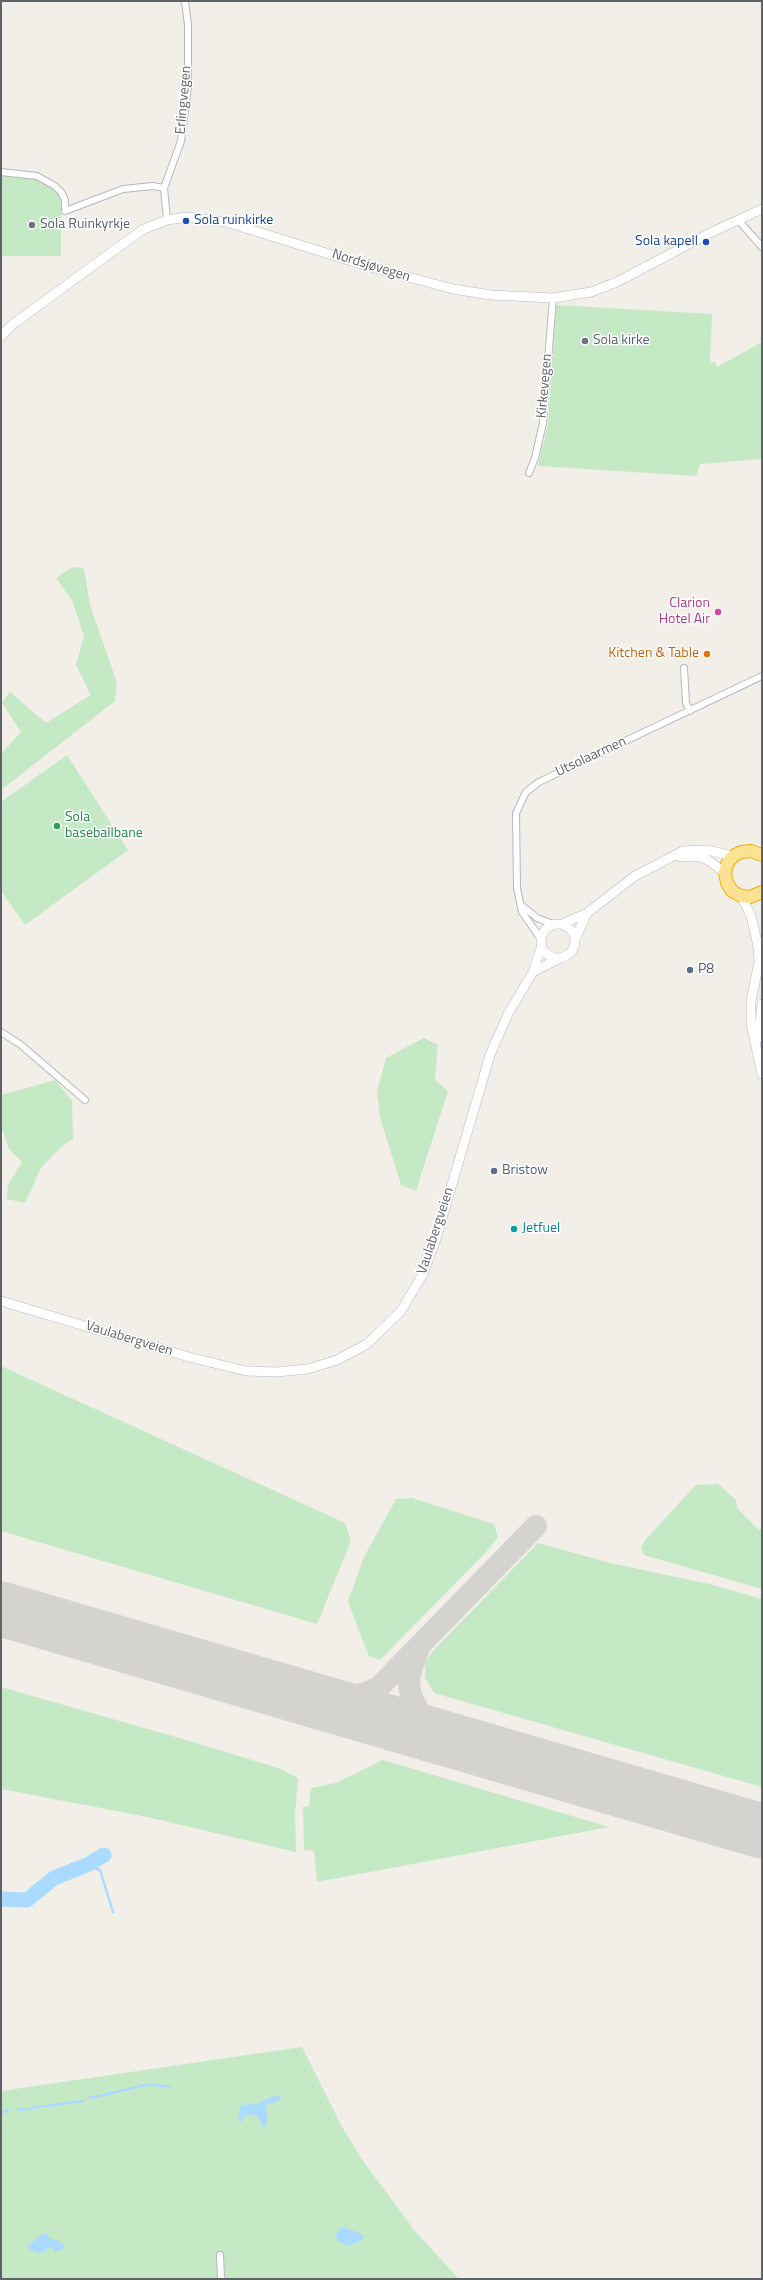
<!DOCTYPE html>
<html>
<head>
<meta charset="utf-8">
<style>
  body { margin:0 }
  #map { position:relative; width:763px; height:2280px; overflow:hidden; background:#f1efe8; font-family:"Titillium Web",sans-serif }
  canvas { display:block }
  .frame { position:absolute; inset:0; border:2px solid #5f6368; pointer-events:none }
</style>
</head>
<body>
<div id="map">
<canvas width="763" height="2280"></canvas>
<div class="frame"></div>
</div>
<script>
const ctx = document.querySelector('canvas').getContext('2d');
ctx.lineJoin = 'round';
function fillPath(path, color) {
  ctx.fillStyle = color;
  ctx.fill(path, 'evenodd');
}
function poly(rows) {
  const path = new Path2D();
  for (const r of rows) {
    if (r.length === 3) {
      path.moveTo(r[0] + r[2], r[1]);
      path.arc(r[0], r[1], r[2], 0, 2 * Math.PI);
      continue;
    }
    path.moveTo(r[0], r[1]);
    for (let i = 2; i < r.length; i += 2) path.lineTo(r[i], r[i + 1]);
  }
  return path;
}
function strokePath(path, color, width, dash) {
  ctx.strokeStyle = color;
  ctx.lineWidth = width;
  ctx.lineCap = dash ? 'butt' : 'round';
  ctx.setLineDash(dash || []);
  ctx.stroke(path);
}
function label(font, color, halo, rows, align = 'center') {
  ctx.font = font + ' "Titillium Web",sans-serif';
  ctx.lineWidth = 3;
  ctx.setLineDash([]);
  ctx.textBaseline = 'middle';
  ctx.strokeStyle = halo;
  ctx.fillStyle = color;
  for (const [text, x, y, turn = 0] of rows) {
    ctx.save();
    ctx.translate(x, y);
    ctx.rotate((+turn || 0) * Math.PI / 180);
    ctx.textAlign = isNaN(turn) ? turn : align;
    if (halo) ctx.strokeText(text, 0, 0);
    ctx.fillText(text, 0, 0);
    ctx.restore();
  }
}
const green = poly([
  [1,176,37,179,58,193,61,198,61,256,2,256],
  [556,305,712,314,710,363,715,362,717,367,762,342,762,459,700,464,696,476,538,466,548,424],
  [72,567,84,568,90,605,117,683,115,701,1,790,1,754,21,732,2,703,10,692,46,723,91,695,76,665,84,636,72,600,56,578],
  [67,755,128,850,25,925,1,891,1,802],
  [424,1038,438,1045,435,1080,448,1091,416,1191,401,1185,380,1117,377,1092,386,1058],
  [55,1080,72,1101,73,1138,59,1149,41,1168,25,1203,7,1199,8,1185,22,1162,9,1149,4,1133,1,1130,1,1095],
  [1,1366,345,1523,351,1541,317,1624,1,1531],
  [718,1484,736,1500,737,1508,758,1529,762,1530,762,1589,644,1555,641,1547,645,1540,696,1485],
  [412,1498,494,1524,498,1537,487,1551,380,1660,369,1656,348,1602,364,1557,396,1499],
  [538,1543,610,1563,709,1584,762,1599,762,1787,434,1693,425,1678,425,1663,432,1652],
  [1,1687,193,1742,278,1768,298,1778,295,1814,296,1852,143,1816,1,1789],
  [383,1760,609,1827,317,1882,314,1851,304,1850,303,1807,309,1806,311,1788,336,1783],
  [302,2047,340,2123,361,2158,414,2230,459,2279,1,2279,1,2091]
]);
const water = poly([
  [274,2096,279,2096,281,2100,267,2105,266,2107,268,2120,265,2127,263,2127,258,2117,252,2114,243,2116,243,2120,240,2122,238,2117,241,2105,259,2103],
  [340,2228,346,2228,362,2234,364,2238,350,2246,341,2243,337,2240,336,2235],
  [42,2234,47,2234,49,2238,59,2241,64,2246,63,2249,56,2252,52,2248,48,2247,44,2252,38,2253,29,2249,27,2247]
]);
const stream = poly([
  [87,1865,100,1870,113,1912],
  [90,2098,150,2084,169,2087],
  [18,2110,82,2101],
  [1,2112,8,2111]
]);
const river = poly([
  [1,1899,27,1900,54,1878,87,1865,104,1855]
]);
const taxiway = poly([
  [418,1651,410,1673,409,1687,412,1698,425,1723,433,1732,443,1738],
  [298,1695,320,1698,351,1697,366,1693,379,1687,536,1526]
]);
const runway = poly([
  [1,1609,762,1831]
]);
const street = poly([
  [1,172,37,176,55,186,61,192,65,200,65,211,123,189,153,186,164,188],
  [167,220,164,188,181,141,188,87,188,25,185,1],
  [738,220,762,247],
  [529,473,535,458,543,423,553,298],
  [684,668,686,703,690,711],
  [521,905,537,918,553,924],
  [541,939,522,912,517,888,516,813,526,792,539,782,762,676],
  [1,1032,21,1045,85,1100],
  [220,2255,221,2279]
]);
const secondary = poly([
  [1,336,12,325,124,243,144,229,167,220,187,217,226,222,374,268,453,289,491,295,553,298,591,292,617,282,710,233,762,209],
  [680,857,697,856,708,860,725,873],
  [741,896,751,916,758,946,759,962,751,1001,751,1024,762,1074],
  [558,941,17],
  [562,924,587,913,635,876,683,851,707,850,733,856],
  [575,939,587,913],
  [533,972,560,958],
  [762,1004,760,1024,762,1038],
  [1,1301,189,1357,246,1371,276,1372,308,1369,337,1360,367,1344,401,1311,423,1274,435,1242,490,1055,508,1014,533,972,542,945]
]);
const highway = poly([
  [762,855,751,851,741,852,733,856,727,864,725,873,727,883,732,891,741,896,750,897,762,892]
]);
const markers = [
  [186,221,4,"#1a4fb4"],
  [32,225,4,"#6b7280"],
  [706,242,4,"#1a4fb4"],
  [585,341,4,"#6b7280"],
  [718,612,4,"#d1479c"],
  [707,654,4,"#e8710a"],
  [57,826,4,"#2e9e5b"],
  [690,970,4,"#5c6f8a"],
  [494,1171,4,"#5c6f8a"],
  [514,1229,4,"#0f9aa8"]
];
const streetNames = [
  ["Erlingvegen",184,100,-85],
  ["Nordsjøvegen",371,266,17],
  ["Kirkevegen",545,386,-85],
  ["Utsolaarmen",591,757,-25],
  ["Vaulabergveien",436,1231,-72],
  ["Vaulabergveien",129,1339,17]
];
const transitNames = [
  ["Sola ruinkirke",194,221],
  ["Sola kapell",698,242,"right"]
];
const worshipNames = [
  ["Sola Ruinkyrkje",40,225],
  ["Sola kirke",593,341]
];
const hotelNames = [
  ["Clarion",710,604],
  ["Hotel Air",710,620]
];
const foodNames = [
  ["Kitchen & Table",699,654]
];
const leisureNames = [
  ["Sola",65,818],
  ["baseballbane",65,834]
];
const serviceNames = [
  ["P8",698,970],
  ["Bristow",502,1171]
];
const cultureNames = [
  ["Jetfuel",522,1229]
];
fillPath(green, '#c5e8c5');
fillPath(water, '#aadaff');
strokePath(stream, '#aadaff', 2.5);
strokePath(river, '#aadaff', 15);
strokePath(taxiway, '#d4d3d0', 22);
strokePath(runway, '#d4d3d0', 55);
strokePath(street, '#b5b8bc', 8);
strokePath(secondary, '#b6babf', 10);
strokePath(highway, '#f9ab00', 14);
strokePath(street, '#fff', 6);
strokePath(secondary, '#fff', 9);
strokePath(highway, '#fde293', 12);
for (const [x, y, r, color] of markers) {
  const dot = new Path2D();
  dot.arc(x, y, r, 0, 2 * Math.PI);
  ctx.fillStyle = color;
  ctx.fill(dot);
  strokePath(dot, '#fff', 1.5);
}
label('14px', '#5f6368', '#fff', streetNames);
label('14px', '#164399', '#fff', transitNames, 'left');
label('14px', '#5b616d', '#fff', worshipNames, 'left');
label('14px', '#b23c85', '#fff', hotelNames, 'right');
label('14px', '#c56008', '#fff', foodNames, 'right');
label('14px', '#27864d', '#fff', leisureNames, 'left');
label('14px', '#4e5e75', '#fff', serviceNames, 'left');
label('14px', '#0d838f', '#fff', cultureNames, 'left');
</script>
</body>
</html>
